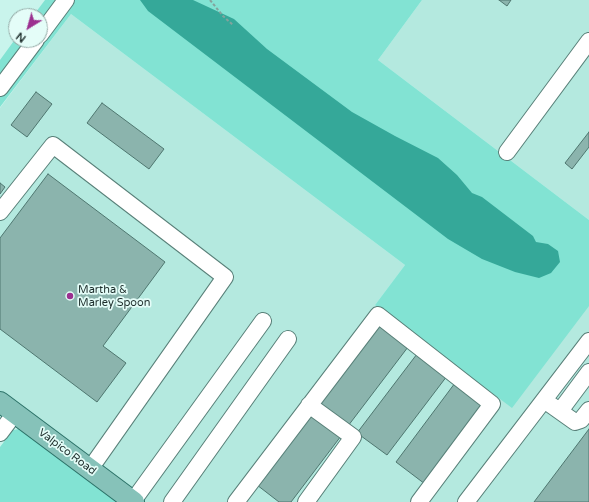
<!DOCTYPE html>
<html>
<head>
<meta charset="utf-8">
<style>
  body { margin:0 }
  #map { position:relative; width:589px; height:502px; overflow:hidden; background:#c9f4ec; font-family:"Varela Round",sans-serif }
  canvas { display:block }
  .north { position:absolute; left:8px; top:8px; width:40px; height:40px; box-sizing:border-box; background:#e4fdf8; border:1px solid #94aaa6; border-radius:50%; rotate:217deg; font-size:11px; font-weight:700; line-height:16px; text-align:center; color:#1d2d2b }
  .north::after { content:''; display:block; margin:auto; width:14px; height:18px; background:#9b3090; clip-path:polygon(50% 0,100% 100%,50% 72%,0 100%) }
</style>
</head>
<body>
<div id="map">
<canvas width="589" height="502"></canvas>
<div class="north">N</div>
</div>
<script>
const ctx = document.querySelector('canvas').getContext('2d');
ctx.lineJoin = 'round';
function fillPath(path, color) {
  ctx.fillStyle = color;
  ctx.fill(path, 'evenodd');
}
function poly(rows) {
  const path = new Path2D();
  for (const r of rows) {
    path.moveTo(r[0], r[1]);
    for (let i = 2; i < r.length; i += 2) path.lineTo(r[i], r[i + 1]);
  }
  return path;
}
function strokePath(path, color, width, dash) {
  ctx.strokeStyle = color;
  ctx.lineWidth = width;
  ctx.lineCap = dash ? 'butt' : 'round';
  ctx.setLineDash(dash || []);
  ctx.stroke(path);
}
function label(font, color, halo, rows, align = 'center') {
  ctx.font = font + ' "Varela Round",sans-serif';
  ctx.lineWidth = 3.5;
  ctx.setLineDash([]);
  ctx.textBaseline = 'middle';
  ctx.strokeStyle = halo;
  ctx.fillStyle = color;
  for (const [text, x, y, turn = 0] of rows) {
    ctx.save();
    ctx.translate(x, y);
    ctx.rotate((+turn || 0) * Math.PI / 180);
    ctx.textAlign = isNaN(turn) ? turn : align;
    if (halo) ctx.strokeText(text, 0, 0);
    ctx.fillText(text, 0, 0);
    ctx.restore();
  }
}
const built = poly([
  [422,0,589,0,589,220,378,60],
  [71,14,405,265,375,305,589,306,589,502,141,502,0,396,0,108]
]);
const green = poly([
  [45,0,422,0,378,60,589,220,589,306,512,408,375,305,405,265,71,14,0,107,0,60,16,38,16,40,40,40,40,16,33,16],
  [19,429,27,431,122,502,0,502,0,447,13,430]
]);
const water = poly([
  [140,0,193,0,234,19,267,49,352,112,395,136,438,158,457,175,472,193,482,197,533,236,536,242,548,244,558,251,560,262,551,273,539,278,515,272,482,259,448,239,148,11]
]);
const building = poly([
  [499,0,511,0,507,6,499,0],
  [36,92,52,104,27,137,11,125,36,92],
  [102,103,164,149,149,169,87,123,102,103],
  [589,132,589,147,572,169,565,163,589,132],
  [48,174,165,262,103,346,126,363,97,402,0,329,0,238,48,174],
  [0,183,5,187,0,194,0,183],
  [379,325,408,347,348,426,319,404,379,325],
  [417,354,447,376,387,455,357,433,417,354],
  [455,383,485,405,425,484,396,462,455,383],
  [312,414,341,436,291,502,279,502,257,485,312,414],
  [589,429,589,502,534,502,589,429]
]);
const path = poly([
  [210,0,223,16,233,25]
]);
const minor = poly([
  [40,35,66,0],
  [0,88,36,40],
  [507,152,589,41],
  [0,212,53,145,225,277,90,469],
  [544,400,575,422,581,420,589,410],
  [560,411,589,372],
  [0,433,15,413],
  [133,501,263,321],
  [172,502,288,339],
  [236,502,378,315,492,404,419,502],
  [306,502,353,437,309,405],
  [466,502,589,341]
]);
const major = poly([
  [0,402,134,502]
]);
const markers = [
  [70,296,4,"#9b3090"]
];
const poiNames = [
  ["Martha &",78,290],
  ["Marley Spoon",78,303]
];
const streetNames = [
  ["Valpico Road",67,452,37]
];
fillPath(built, '#b4e9df');
fillPath(green, '#82e3d3');
fillPath(water, '#35a899');
fillPath(building, '#8bb4ad');
strokePath(building, '#4f7770', 1);
strokePath(minor, '#598079', 18);
strokePath(major, '#2d7369', 22);
strokePath(path, '#83a39d', 2, [3, 2]);
strokePath(minor, '#fff', 16);
strokePath(major, '#86c2b9', 20);
for (const [x, y, r, color] of markers) {
  const dot = new Path2D();
  dot.arc(x, y, r, 0, 2 * Math.PI);
  ctx.fillStyle = color;
  ctx.fill(dot);
  strokePath(dot, '#e4fdf8', 1.5);
}
label('11px', '#1d2d2b', '#e4fdf8', poiNames, 'left');
label('11px', '#1d2d2b', '#e4fdf8', streetNames);
</script>
</body>
</html>
